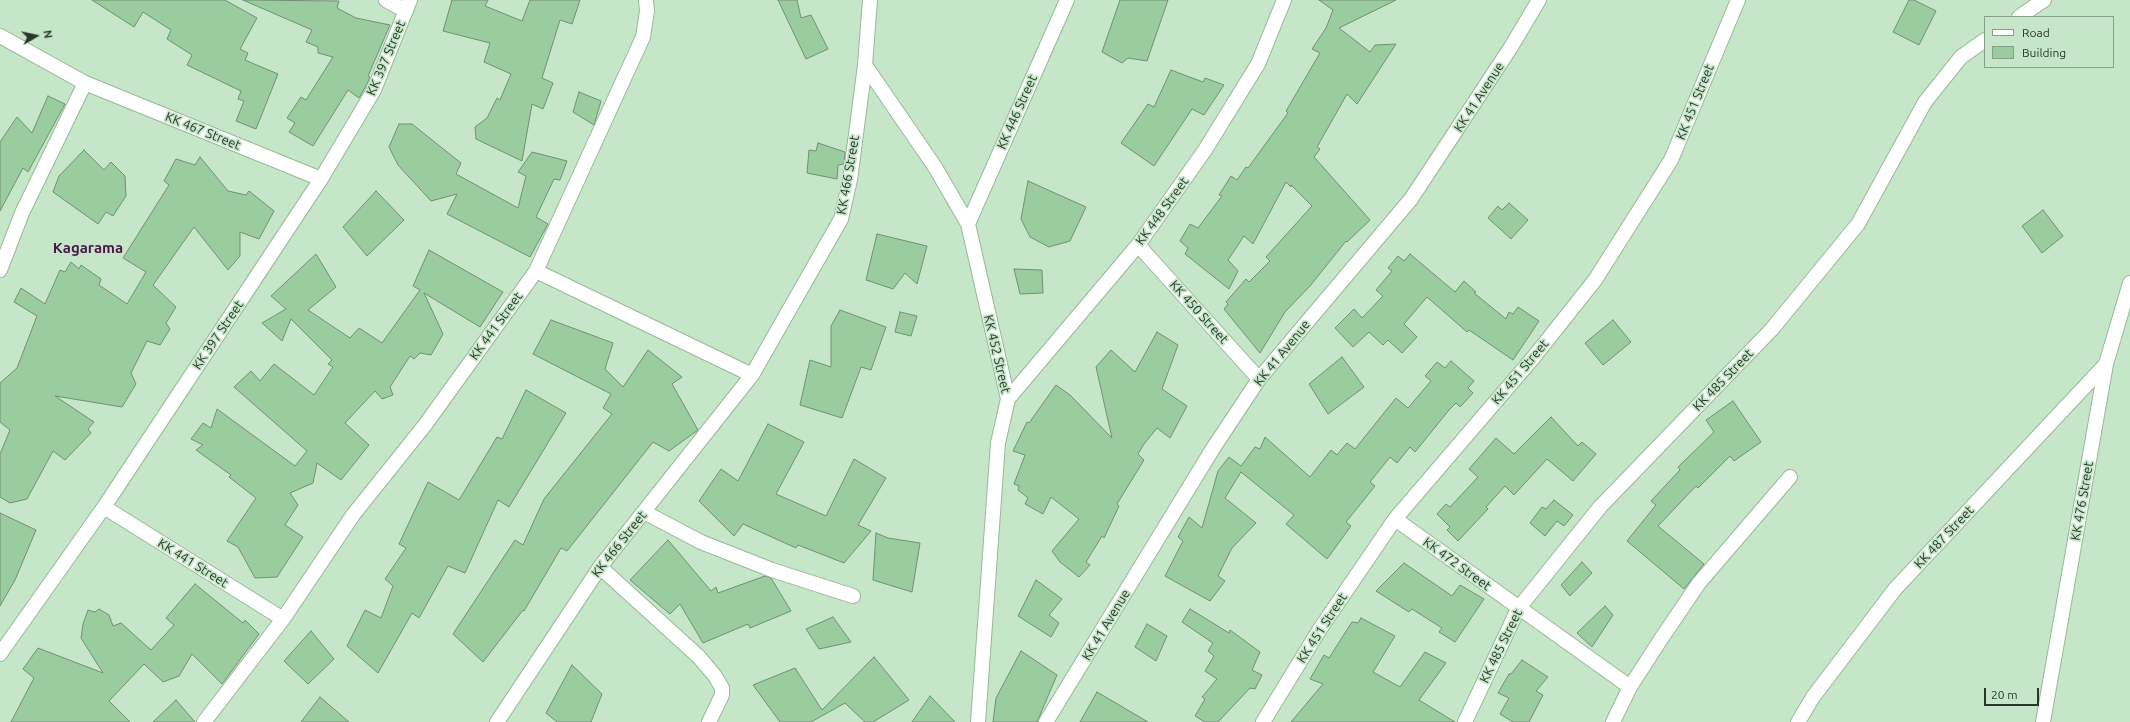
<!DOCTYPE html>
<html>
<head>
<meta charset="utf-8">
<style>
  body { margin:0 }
  #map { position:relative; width:2130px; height:722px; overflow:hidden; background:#c5e6c8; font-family:Ubuntu,sans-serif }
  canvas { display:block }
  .legend { position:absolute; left:1984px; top:16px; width:130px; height:52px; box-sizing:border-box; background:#c5e6c8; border:1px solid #87a089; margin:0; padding:5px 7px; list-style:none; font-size:12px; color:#29362b }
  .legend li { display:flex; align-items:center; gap:8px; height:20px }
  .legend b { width:20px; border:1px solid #87a089 }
  .north { position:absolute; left:16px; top:16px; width:40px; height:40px; -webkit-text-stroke:3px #c5e6c8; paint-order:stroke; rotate:81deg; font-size:11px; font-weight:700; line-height:16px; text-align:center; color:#29362b }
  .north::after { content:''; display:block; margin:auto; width:14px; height:18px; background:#29362b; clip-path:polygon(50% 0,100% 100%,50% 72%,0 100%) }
  .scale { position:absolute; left:1984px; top:688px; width:55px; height:18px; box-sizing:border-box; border:2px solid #29362b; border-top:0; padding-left:5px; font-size:12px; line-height:14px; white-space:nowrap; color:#29362b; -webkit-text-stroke:3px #c5e6c8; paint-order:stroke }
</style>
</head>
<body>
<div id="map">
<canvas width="2130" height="722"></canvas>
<ul class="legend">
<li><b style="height:5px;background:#fff"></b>Road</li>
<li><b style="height:11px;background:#9acc9f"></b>Building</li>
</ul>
<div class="north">N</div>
<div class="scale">20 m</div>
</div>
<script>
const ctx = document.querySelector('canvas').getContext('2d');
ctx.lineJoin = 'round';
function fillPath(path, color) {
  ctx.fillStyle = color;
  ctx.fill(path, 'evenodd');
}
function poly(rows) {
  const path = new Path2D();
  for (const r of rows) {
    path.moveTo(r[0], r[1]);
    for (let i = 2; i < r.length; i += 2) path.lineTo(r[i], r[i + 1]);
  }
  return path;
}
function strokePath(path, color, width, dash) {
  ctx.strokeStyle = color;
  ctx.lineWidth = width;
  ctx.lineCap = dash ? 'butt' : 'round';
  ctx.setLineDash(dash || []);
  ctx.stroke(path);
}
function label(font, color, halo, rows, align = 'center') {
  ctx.font = font + ' Ubuntu,sans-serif';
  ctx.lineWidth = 3.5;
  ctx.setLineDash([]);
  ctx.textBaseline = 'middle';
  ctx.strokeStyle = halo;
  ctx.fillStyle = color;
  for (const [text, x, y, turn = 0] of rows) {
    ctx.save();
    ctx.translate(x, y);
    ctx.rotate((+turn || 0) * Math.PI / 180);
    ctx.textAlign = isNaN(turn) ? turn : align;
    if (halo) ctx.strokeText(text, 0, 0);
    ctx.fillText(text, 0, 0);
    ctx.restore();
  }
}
const building = poly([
  [92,0,225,0,257,18,240,49,248,53,245,60,278,74,256,129,236,121,244,101,238,99,241,91,187,65,192,55,167,39,171,30,143,12,134,27,92,0],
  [243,0,339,1,337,8,356,18,390,25,368,76,370,77,366,86,359,98,348,90,313,146,289,132,295,123,287,118,301,97,306,100,333,57,318,53,318,47,306,42,312,30,243,0],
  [452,0,488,0,485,6,522,21,530,0,580,0,572,24,560,20,542,78,553,83,543,109,532,104,522,161,476,139,475,127,487,118,497,98,500,100,511,74,484,62,490,43,443,31,452,0],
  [778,0,797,0,801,18,811,15,828,49,806,59,778,0],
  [1120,0,1168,0,1147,61,1128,58,1122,63,1102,52,1120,0],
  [1319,0,1396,0,1339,28,1370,52,1375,45,1396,44,1357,104,1347,94,1317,147,1320,149,1314,157,1370,220,1347,242,1346,241,1310,286,1285,312,1260,353,1224,309,1228,304,1226,302,1246,279,1249,282,1270,261,1266,257,1312,206,1291,185,1291,187,1286,182,1253,244,1244,236,1228,260,1238,271,1229,289,1185,254,1188,248,1180,241,1190,224,1198,228,1222,196,1219,195,1231,176,1237,180,1246,167,1248,168,1288,113,1286,111,1320,53,1312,49,1326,28,1333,10,1319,0],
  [1909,0,1914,0,1936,11,1919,45,1893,32,1909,0],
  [1171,70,1203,82,1205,78,1224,85,1204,115,1192,109,1154,166,1121,143,1148,104,1154,107,1171,70],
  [579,92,601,101,594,125,573,112,579,92],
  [48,96,65,104,28,172,23,168,0,211,0,142,17,117,32,133,48,96],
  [399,124,412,124,461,163,456,174,518,208,526,176,518,172,532,152,567,161,560,180,554,179,536,217,548,224,530,257,447,214,457,194,431,201,398,165,389,147,399,124],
  [818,143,845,152,844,164,838,165,837,179,807,173,809,150,816,151,818,143],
  [84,150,104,170,111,162,125,176,126,196,113,216,106,212,98,224,53,192,59,176,84,150],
  [200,157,228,191,246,195,249,191,274,211,259,239,240,232,240,256,228,270,194,227,153,285,176,307,166,323,170,329,160,345,147,341,131,373,136,384,122,407,55,396,94,422,88,429,91,433,65,460,53,451,27,499,10,503,0,497,0,454,10,430,0,422,0,383,17,368,37,316,14,302,21,288,45,304,60,270,65,272,71,262,79,269,81,265,101,279,99,285,127,304,146,272,123,258,169,185,164,181,176,159,195,165,200,157],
  [1028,181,1086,207,1070,241,1049,247,1030,237,1021,219,1028,181],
  [376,191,404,220,367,256,343,227,376,191],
  [1509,203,1528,220,1511,239,1488,218,1498,206,1502,210,1509,203],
  [2043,210,2063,236,2042,253,2022,226,2043,210],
  [877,234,927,246,917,284,905,273,893,289,866,280,877,234],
  [429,250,503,292,480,327,424,293,443,334,431,355,420,353,414,359,410,356,390,387,393,395,382,399,375,391,345,423,369,445,341,480,317,463,313,483,290,493,298,505,285,525,303,537,277,577,255,578,238,547,227,541,256,498,229,477,231,475,196,450,203,445,191,439,203,423,211,428,217,409,295,466,307,451,234,387,251,371,260,381,274,364,314,395,333,367,328,364,332,360,291,319,282,341,262,323,286,309,271,296,316,254,336,287,308,310,350,338,359,328,382,343,420,290,413,286,429,250],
  [1410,254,1455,292,1464,281,1476,292,1474,293,1506,319,1509,312,1513,314,1518,307,1539,321,1513,360,1469,330,1467,332,1427,297,1404,324,1417,337,1402,353,1388,340,1383,345,1369,332,1353,347,1335,328,1354,309,1362,318,1383,296,1376,290,1392,271,1388,268,1398,256,1404,261,1410,254],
  [1014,269,1042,270,1043,293,1020,294,1014,269],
  [840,310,886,327,871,370,861,367,842,418,800,405,810,360,831,367,831,326,840,310],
  [900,312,917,316,911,336,895,332,900,312],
  [551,320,613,343,605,369,623,387,648,350,682,377,672,384,698,430,669,451,653,442,567,551,561,548,524,611,523,610,483,662,453,634,515,540,523,545,544,499,612,414,603,408,611,394,533,354,551,320],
  [1613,320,1631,342,1603,365,1585,343,1613,320],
  [1157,332,1178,345,1162,389,1187,406,1170,438,1157,428,1144,444,1138,454,1144,460,1117,504,1119,506,1104,538,1102,536,1086,562,1090,565,1079,577,1060,562,1052,551,1079,519,1051,497,1043,514,1025,504,1028,498,1018,490,1019,486,1014,484,1025,455,1013,451,1027,422,1029,423,1056,385,1070,395,1112,438,1096,367,1111,350,1135,372,1157,332],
  [1342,357,1364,387,1328,414,1309,384,1342,357],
  [1451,361,1474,381,1468,388,1473,393,1460,407,1456,403,1449,410,1415,452,1410,447,1397,463,1390,457,1370,482,1375,486,1346,522,1351,526,1327,559,1286,524,1294,515,1241,472,1225,498,1256,523,1232,548,1218,576,1225,581,1210,601,1165,576,1183,541,1178,537,1189,517,1202,528,1218,471,1229,457,1241,466,1255,447,1260,449,1265,437,1310,477,1331,450,1337,455,1347,443,1355,449,1396,398,1408,408,1431,381,1425,376,1437,362,1445,368,1451,361],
  [526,390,566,413,509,507,498,500,465,573,448,566,419,618,412,613,378,673,347,646,365,610,381,618,393,586,385,579,406,548,399,544,428,482,459,500,497,437,502,439,526,390],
  [1733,401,1761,442,1734,461,1730,456,1698,488,1696,486,1658,526,1704,564,1684,589,1627,541,1656,505,1651,501,1680,470,1678,467,1714,432,1706,420,1733,401],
  [1551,417,1578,446,1582,442,1596,454,1573,481,1547,459,1514,495,1505,486,1486,507,1488,509,1458,541,1447,530,1450,527,1437,514,1446,504,1450,507,1478,477,1469,469,1496,438,1514,454,1551,417],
  [768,424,804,442,776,494,826,516,854,459,886,478,858,525,871,531,844,563,798,545,796,548,743,524,734,536,699,501,721,469,738,481,768,424],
  [1554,500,1573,515,1564,526,1557,521,1545,536,1530,523,1542,507,1546,509,1554,500],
  [0,513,36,530,15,580,0,606,0,513],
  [876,533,888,538,920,543,912,592,873,580,876,533],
  [668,540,711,591,716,587,718,593,765,576,771,578,791,611,750,628,748,624,703,643,680,604,670,614,630,580,668,540],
  [1582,562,1592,573,1570,596,1561,585,1582,562],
  [1404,563,1452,596,1460,585,1484,599,1455,642,1439,632,1442,628,1412,609,1409,612,1376,591,1404,563],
  [1036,580,1062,599,1049,615,1059,623,1051,637,1018,616,1036,580],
  [195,584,243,623,245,620,259,634,222,684,192,654,179,676,163,682,144,664,109,701,130,722,11,722,34,678,23,669,38,648,103,673,81,638,83,624,88,610,95,612,99,609,109,615,113,626,121,623,151,650,174,625,166,618,195,584],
  [1605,606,1613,615,1592,647,1577,633,1605,606],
  [1190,609,1229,633,1230,630,1260,652,1252,670,1262,675,1255,689,1250,688,1218,722,1205,722,1195,716,1205,699,1202,697,1217,679,1205,671,1214,656,1208,651,1213,643,1182,622,1190,609],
  [833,617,851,642,819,649,806,629,833,617],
  [1361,618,1395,636,1373,672,1400,687,1425,652,1446,663,1419,700,1455,722,1291,722,1323,684,1310,679,1324,655,1329,658,1352,622,1358,623,1361,618],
  [1147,624,1167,636,1156,661,1135,647,1147,624],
  [311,631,334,659,308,684,284,661,311,631],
  [1021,651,1057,675,1037,722,993,722,996,698,1021,651],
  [874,657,909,700,873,722,865,722,845,703,811,722,780,722,753,685,795,668,822,710,874,657],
  [1522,660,1548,677,1536,691,1543,695,1529,722,1513,722,1500,714,1509,698,1498,693,1509,674,1511,674,1522,660],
  [572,665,602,694,591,722,557,722,546,713,572,665],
  [1097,692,1148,722,1080,722,1097,692],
  [930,696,955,722,912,722,930,696],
  [320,697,349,722,301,722,320,697],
  [176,700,195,722,153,722,176,700]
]);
const minor = poly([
  [386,0,406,11],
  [2019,17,2044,0],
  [0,36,85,83,321,179],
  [865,65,935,167,968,224,1008,399,998,443,978,722],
  [968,224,1067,0],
  [1138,245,1259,379],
  [0,270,22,213,85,83],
  [536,271,752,375],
  [1008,399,1138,245,1205,150,1258,64,1284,0],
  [104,507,283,619],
  [644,512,701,542,772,570,853,596],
  [1395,519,1630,687],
  [600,567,699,657,715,676,722,688,722,695,709,722],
  [0,654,104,507,321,179,374,90,410,0],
  [204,722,283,619,353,515,425,425,536,271,643,37,647,11,646,0],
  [497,722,600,567,752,375,841,219,850,180,865,65,870,0],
  [1046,722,1212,450,1259,379,1411,199,1511,47,1539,0],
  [1263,722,1320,629,1395,519,1533,358,1595,280,1671,160,1738,0],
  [1465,722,1518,609,1600,507,1772,329,1858,224,1925,102,1961,57,1985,40],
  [1613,722,1630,687,1661,639,1699,583,1790,477],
  [1798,722,1813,697,1895,589,2106,364],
  [2043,722,2106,364,2130,283]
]);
const streetNames = [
  ["KK 397 Street",386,58,-67],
  ["KK 41 Avenue",1479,97,-57],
  ["KK 451 Street",1695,102,-68],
  ["KK 446 Street",1017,112,-66],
  ["KK 467 Street",203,131,22],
  ["KK 466 Street",848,175,-80],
  ["KK 448 Street",1162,211,-54],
  ["KK 450 Street",1199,312,48],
  ["KK 441 Street",496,326,-54],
  ["KK 397 Street",218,335,-56],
  ["KK 41 Avenue",1282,353,-51],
  ["KK 452 Street",997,354,77],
  ["KK 451 Street",1520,372,-50],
  ["KK 485 Street",1723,380,-46],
  ["KK 476 Street",2082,501,-80],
  ["KK 487 Street",1944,537,-47],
  ["KK 466 Street",619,544,-52],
  ["KK 441 Street",193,563,32],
  ["KK 472 Street",1457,564,36],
  ["KK 41 Avenue",1106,625,-59],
  ["KK 451 Street",1322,628,-57],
  ["KK 485 Street",1501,646,-64]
];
const quarterNames = [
  ["Kagarama",88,248]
];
fillPath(building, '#9acc9f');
strokePath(building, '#718f74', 1);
strokePath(minor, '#99b89b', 16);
strokePath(minor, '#fff', 14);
label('13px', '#29362b', '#c5e6c8', streetNames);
label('bold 15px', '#471747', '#c5e6c8', quarterNames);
</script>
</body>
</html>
